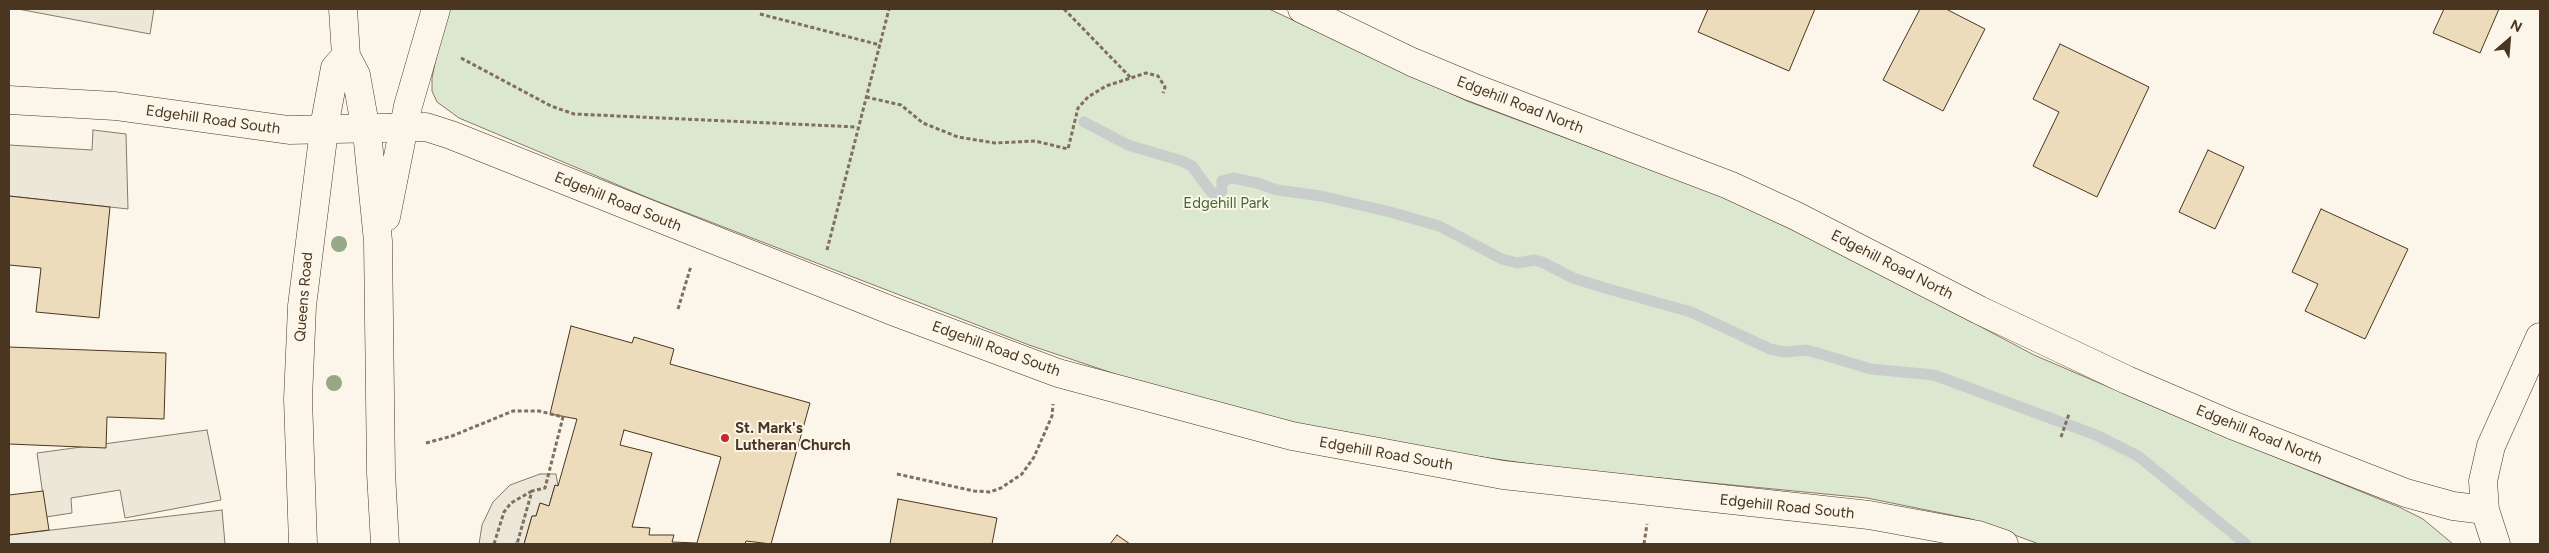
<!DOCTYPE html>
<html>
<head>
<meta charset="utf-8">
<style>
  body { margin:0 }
  #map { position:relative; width:2549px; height:553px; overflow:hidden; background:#fbf6e9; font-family:Figtree,sans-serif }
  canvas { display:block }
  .frame { position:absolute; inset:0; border:10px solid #4a3520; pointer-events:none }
  .north { position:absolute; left:2484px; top:15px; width:50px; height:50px; -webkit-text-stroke:4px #fbf6e9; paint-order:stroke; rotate:27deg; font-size:14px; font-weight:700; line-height:20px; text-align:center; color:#4a3520 }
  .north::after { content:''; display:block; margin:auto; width:18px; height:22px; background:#4a3520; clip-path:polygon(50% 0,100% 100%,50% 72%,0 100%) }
</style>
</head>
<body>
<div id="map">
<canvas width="2549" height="553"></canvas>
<div class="frame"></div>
<div class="north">N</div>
</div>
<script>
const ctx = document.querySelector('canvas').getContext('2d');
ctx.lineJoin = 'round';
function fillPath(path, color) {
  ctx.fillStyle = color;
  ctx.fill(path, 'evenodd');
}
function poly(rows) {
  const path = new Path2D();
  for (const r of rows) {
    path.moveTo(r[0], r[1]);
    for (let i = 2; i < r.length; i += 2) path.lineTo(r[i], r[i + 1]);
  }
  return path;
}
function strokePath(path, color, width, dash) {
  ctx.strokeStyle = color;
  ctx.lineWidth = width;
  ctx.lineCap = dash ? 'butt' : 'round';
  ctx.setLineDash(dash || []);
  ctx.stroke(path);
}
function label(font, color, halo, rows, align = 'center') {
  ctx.font = font + ' Figtree,sans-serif';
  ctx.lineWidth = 4;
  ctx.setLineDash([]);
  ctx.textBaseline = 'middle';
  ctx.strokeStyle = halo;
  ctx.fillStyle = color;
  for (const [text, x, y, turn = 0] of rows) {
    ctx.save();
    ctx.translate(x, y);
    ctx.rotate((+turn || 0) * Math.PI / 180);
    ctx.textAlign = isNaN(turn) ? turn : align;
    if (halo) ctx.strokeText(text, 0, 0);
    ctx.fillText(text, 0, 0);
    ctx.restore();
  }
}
const green = poly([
  [449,9,1269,9,1467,101,1724,197,1847,256,2034,355,2197,425,2399,507,2423,519,2453,544,2039,544,1971,519,1867,498,1566,469,1467,455,1286,422,1130,379,1029,345,651,199,459,118,437,102,432,91,432,78,439,44,449,9]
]);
const parking = poly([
  [18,9,154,9,150,34,18,9],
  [93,130,126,134,128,209,9,196,9,145,92,150,93,130],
  [207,430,221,500,125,518,120,490,71,498,72,513,46,517,37,453,207,430],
  [540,474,556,474,558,486,555,485,549,506,540,503,536,516,532,516,524,544,479,544,482,525,493,502,510,485,540,474],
  [222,510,225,544,9,544,9,535,222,510]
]);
const stream = poly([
  [1084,122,1128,145,1182,161,1192,166,1211,192,1215,194,1222,191,1222,181,1233,178,1257,183,1277,190,1321,196,1390,212,1439,226,1502,259,1517,263,1534,260,1542,262,1573,278,1605,288,1691,312,1770,349,1785,352,1807,350,1871,369,1934,375,2096,435,2138,456,2246,544]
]);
const building = poly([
  [1708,9,1815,9,1789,71,1698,32,1708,9],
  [1920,9,1946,9,1985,29,1943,111,1883,80,1920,9],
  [2444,9,2499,9,2480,53,2433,33,2444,9],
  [2060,44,2149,87,2097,197,2033,166,2059,112,2033,99,2060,44],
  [2208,150,2244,167,2215,229,2179,212,2208,150],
  [9,196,110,207,99,318,36,312,41,268,9,265,9,196],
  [2321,209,2408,249,2365,339,2305,311,2318,284,2292,272,2321,209],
  [571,326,632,343,634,337,674,349,670,364,810,403,771,544,746,541,745,544,524,544,532,516,536,516,540,503,549,506,555,485,558,486,577,419,550,414,571,326],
  [624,430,721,457,697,543,672,542,674,535,649,535,650,528,632,527,652,453,620,445,624,430],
  [9,347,166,353,164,419,107,417,106,448,9,444,9,347],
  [43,491,49,530,9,535,9,495,43,491],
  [898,499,997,518,992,544,890,544,898,499],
  [1117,535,1130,544,1110,544,1117,535]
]);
const path = poly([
  [1064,9,1131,78],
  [760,14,880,45],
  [461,58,551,106,574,114,857,127],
  [866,97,901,105,923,123,958,137,995,143,1035,141,1068,149,1078,108,1088,97,1106,86,1146,73,1158,76,1165,87,1163,93],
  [827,250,889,9],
  [678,309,691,266],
  [2061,437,2069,414],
  [426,443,452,436,513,411,539,411,563,417,545,488,532,491,517,544,515,544],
  [897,474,974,491,990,492,1001,488,1022,474,1034,457,1052,416,1053,404],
  [494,544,504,512,511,503,532,491],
  [1644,544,1647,524]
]);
const street = poly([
  [1302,9,1412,62,1472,87,1729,185,1796,216,1979,310,2127,380,2232,425,2406,493,2453,506,2485,510],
  [9,100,115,106,289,130,426,127,451,135,895,312,1058,373,1292,436,1503,475,1869,515,1978,535,2004,544],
  [2496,544,2485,510,2483,481,2491,446,2540,337]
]);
const secondary = poly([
  [343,9,346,56,356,75,368,142,378,241,381,473,385,544],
  [386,217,408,106,436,9],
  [303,544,298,399,302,306,325,122,335,68,346,56]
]);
const trees = [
  [339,244],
  [334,383]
];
const markers = [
  [725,438,5,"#c62828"]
];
const streetNames = [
  ["Edgehill Road North",1520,105,21],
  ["Edgehill Road South",213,120,8],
  ["Edgehill Road South",618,202,22],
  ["Edgehill Road North",1892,265,27],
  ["Queens Road",304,297,-85],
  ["Edgehill Road South",996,349,20],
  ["Edgehill Road North",2259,435,22],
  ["Edgehill Road South",1386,454,10],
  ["Edgehill Road South",1787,507,6]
];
const parkNames = [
  ["Edgehill Park",1226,204]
];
const poiNames = [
  ["St. Mark's",735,429],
  ["Lutheran Church",735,446]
];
fillPath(green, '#dce7d0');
strokePath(green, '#887966', 1);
fillPath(parking, '#ede7d9');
strokePath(parking, '#887966', 1);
strokePath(stream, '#c9cecd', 11);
fillPath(building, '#ecdcbc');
strokePath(building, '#4a3520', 1);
strokePath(street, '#4a3520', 29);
strokePath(secondary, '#4a3520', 29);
strokePath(path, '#7f6f5c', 3, [4, 2.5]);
strokePath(street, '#fbf6e9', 28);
strokePath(secondary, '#fbf6e9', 28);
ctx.fillStyle = '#96a887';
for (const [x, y] of trees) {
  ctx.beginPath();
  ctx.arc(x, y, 8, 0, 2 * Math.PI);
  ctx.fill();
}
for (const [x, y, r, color] of markers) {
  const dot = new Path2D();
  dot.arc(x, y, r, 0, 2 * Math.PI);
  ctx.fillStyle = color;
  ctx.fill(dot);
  strokePath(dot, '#fbf6e9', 2);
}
label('15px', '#4a3520', '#fbf6e9', streetNames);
label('15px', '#436837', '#fbf6e9', parkNames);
label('bold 15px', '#4a3520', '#fbf6e9', poiNames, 'left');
</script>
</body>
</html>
